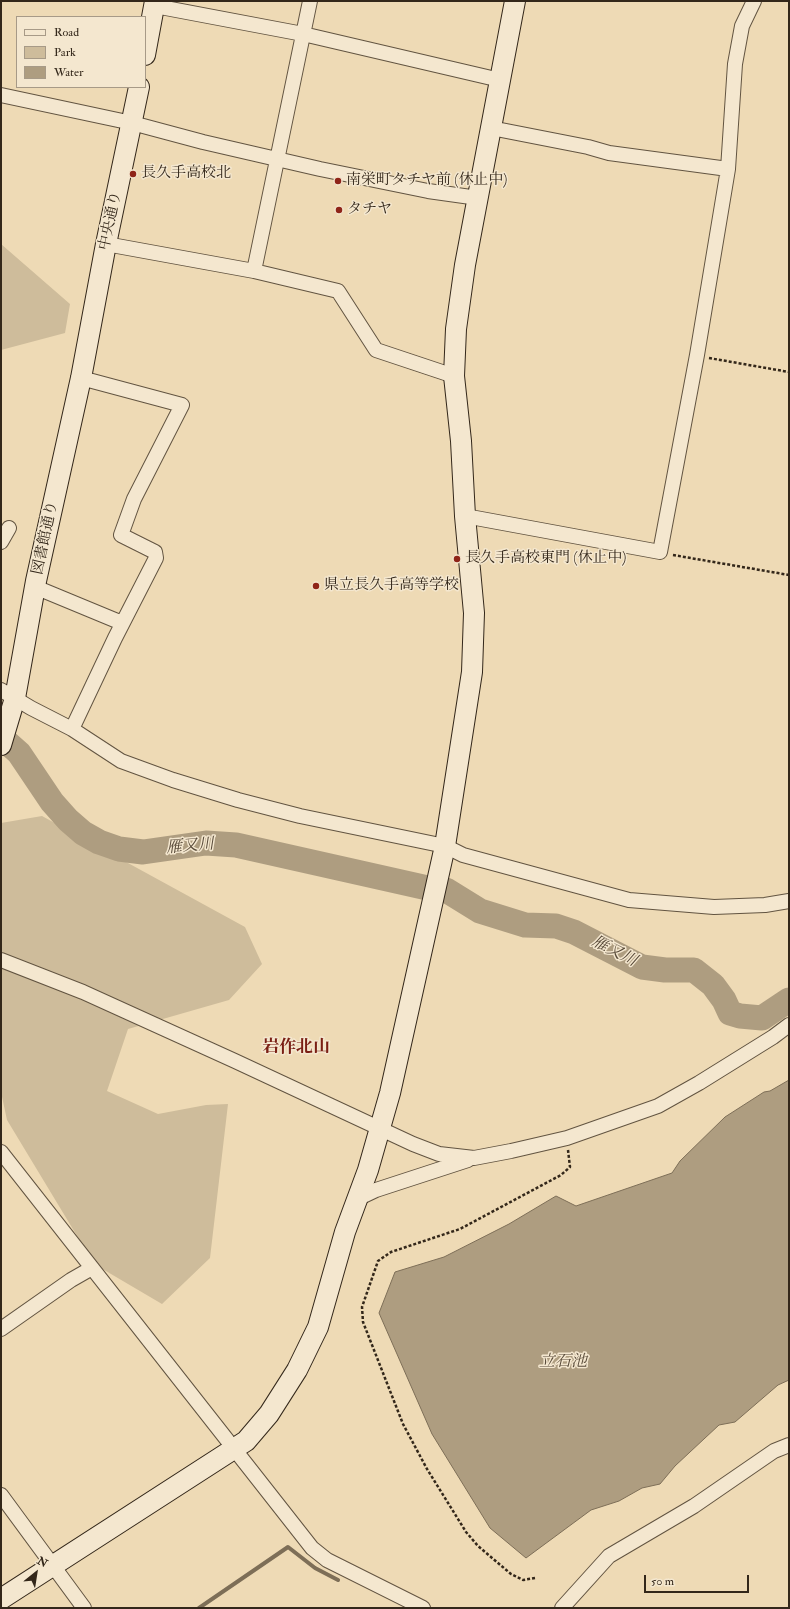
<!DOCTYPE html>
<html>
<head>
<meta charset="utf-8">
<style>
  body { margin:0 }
  #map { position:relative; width:790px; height:1609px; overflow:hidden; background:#eedab5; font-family:"IM FELL Double Pica",serif }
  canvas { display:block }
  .frame { position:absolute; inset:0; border:2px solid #33271a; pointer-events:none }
  .legend { position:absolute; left:16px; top:16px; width:130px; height:72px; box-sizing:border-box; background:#f4e7cf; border:1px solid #a79a87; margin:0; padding:5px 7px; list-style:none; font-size:12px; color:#33271a }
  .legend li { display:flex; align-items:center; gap:8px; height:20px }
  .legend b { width:20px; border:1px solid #a79a87 }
  .north { position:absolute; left:16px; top:1553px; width:40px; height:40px; -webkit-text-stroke:3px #f4e7cf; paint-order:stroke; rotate:30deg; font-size:11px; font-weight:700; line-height:16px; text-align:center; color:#33271a }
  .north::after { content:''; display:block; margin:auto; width:14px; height:18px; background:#33271a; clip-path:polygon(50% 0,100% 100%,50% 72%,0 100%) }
  .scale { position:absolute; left:644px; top:1575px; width:105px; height:18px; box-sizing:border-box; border:2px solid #33271a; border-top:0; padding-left:5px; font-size:12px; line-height:14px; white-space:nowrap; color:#33271a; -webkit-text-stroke:3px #f4e7cf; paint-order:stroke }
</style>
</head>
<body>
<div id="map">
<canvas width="790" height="1609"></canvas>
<div class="frame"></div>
<ul class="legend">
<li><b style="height:5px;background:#f4e7cf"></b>Road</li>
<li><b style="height:11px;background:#cebc9b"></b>Park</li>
<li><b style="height:11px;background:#ae9d80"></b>Water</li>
</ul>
<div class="north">N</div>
<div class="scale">50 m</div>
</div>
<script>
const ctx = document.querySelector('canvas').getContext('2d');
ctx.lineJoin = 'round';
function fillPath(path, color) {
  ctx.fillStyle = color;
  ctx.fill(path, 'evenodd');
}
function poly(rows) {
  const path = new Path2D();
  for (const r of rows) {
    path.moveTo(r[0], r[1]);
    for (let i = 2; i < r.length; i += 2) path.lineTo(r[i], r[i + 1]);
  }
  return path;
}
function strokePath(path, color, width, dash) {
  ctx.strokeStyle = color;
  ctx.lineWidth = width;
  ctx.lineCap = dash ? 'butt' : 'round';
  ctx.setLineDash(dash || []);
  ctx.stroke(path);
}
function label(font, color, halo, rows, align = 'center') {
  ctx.font = font + ' "IM FELL Double Pica","Noto Serif JP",serif';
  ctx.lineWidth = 3;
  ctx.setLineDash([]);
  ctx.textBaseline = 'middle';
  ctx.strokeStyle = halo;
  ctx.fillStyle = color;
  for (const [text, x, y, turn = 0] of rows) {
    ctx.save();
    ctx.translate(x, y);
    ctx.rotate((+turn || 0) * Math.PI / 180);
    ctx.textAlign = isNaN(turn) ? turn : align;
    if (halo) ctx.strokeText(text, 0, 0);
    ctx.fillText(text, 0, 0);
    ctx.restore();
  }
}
const green = poly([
  [1,244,70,304,65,333,1,350],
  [42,816,245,927,262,964,229,1000,128,1029,107,1091,158,1114,206,1105,228,1104,210,1258,162,1304,94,1264,7,1120,1,1092,1,823]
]);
const water = poly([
  [789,1080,789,1380,778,1385,735,1422,719,1425,675,1466,660,1484,642,1488,619,1501,591,1510,526,1558,490,1528,432,1434,379,1313,395,1272,444,1257,509,1224,556,1196,576,1206,672,1173,680,1161,725,1117,764,1092,770,1091,789,1080]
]);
const stream = poly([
  [199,1608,288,1547,315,1568,338,1580]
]);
const river = poly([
  [1,737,19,753,52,802,68,820,83,833,99,842,119,849,143,852,206,843,236,845,423,887],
  [446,890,480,911,525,925,556,926,574,932,642,967,665,970,694,970,713,985,724,1000,730,1013,740,1016,762,1018,789,1000]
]);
const path = poly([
  [709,358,789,372],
  [673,555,789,575],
  [535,1578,523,1580,511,1574,478,1546,466,1532,427,1469,403,1424,363,1322,362,1307,378,1261,391,1252,460,1229,561,1175,570,1167,568,1150]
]);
const street = poly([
  [155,6,303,34,500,80],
  [1,95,132,123,203,142,320,169,428,191,478,198],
  [491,128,588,147,609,153,728,169],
  [106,244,254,271,338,291,376,350,454,376],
  [254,271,310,1],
  [465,516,660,552,697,355,728,169,735,64,742,26,754,1],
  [1,542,9,528],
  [35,587,122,623],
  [1,690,31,708,72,729,121,761,173,780,238,800,300,816,445,846,463,855,629,900,714,907,765,905,789,901],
  [72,729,115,638,156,558,155,552,121,535,134,499,182,405,81,378],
  [1,960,83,992,235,1061,413,1144,439,1154,474,1158,511,1151,567,1138,658,1106,699,1083,773,1037,789,1025],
  [1,1152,312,1548,327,1560,423,1608],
  [357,1199,376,1190,468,1160],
  [1,1329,71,1280,92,1268],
  [1,1495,84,1608],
  [562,1608,609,1556,694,1506,774,1451,789,1445]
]);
const secondary = poly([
  [145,55,155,1],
  [1,745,15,698,36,581,81,378,106,244,139,87],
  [1,1599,246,1441,269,1414,297,1370,318,1327,345,1232,368,1170,390,1093,445,846,472,672,474,613,465,516,461,441,454,376,456,329,465,265,515,1]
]);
const markers = [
  [133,174,4,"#8f2418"],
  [338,181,4,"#8f2418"],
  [339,210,4,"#8f2418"],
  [457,559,4,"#8f2418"],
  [316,586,4,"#8f2418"]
];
const poiNames = [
  ["長久手高校北",141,174],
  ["南栄町タチヤ前 (休止中)",346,181],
  ["タチヤ",347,210],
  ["長久手高校東門 (休止中)",465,559],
  ["県立長久手高等学校",324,586]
];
const streetNames = [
  ["中央通り",111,221,-78],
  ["図書館通り",46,538,-78]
];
const waterNames = [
  ["雁又川",190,847,-5],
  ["雁又川",614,952,27],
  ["立石池",563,1363]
];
const quarterNames = [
  ["岩作北山",296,1048]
];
fillPath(green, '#cebc9b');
fillPath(water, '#ae9d80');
strokePath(water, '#7d6e57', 1);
strokePath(stream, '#7d6e57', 4);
strokePath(river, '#ae9d80', 25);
strokePath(street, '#625441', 16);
strokePath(secondary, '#33271a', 22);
strokePath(path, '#33271a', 2.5, [3, 2]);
strokePath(street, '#f4e7cf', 14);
strokePath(secondary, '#f4e7cf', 20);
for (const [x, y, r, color] of markers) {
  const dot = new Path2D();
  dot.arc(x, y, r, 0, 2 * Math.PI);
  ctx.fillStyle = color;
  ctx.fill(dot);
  strokePath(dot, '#f4e7cf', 1.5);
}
label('15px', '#33271a', '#f4e7cf', poiNames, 'left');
label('15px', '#33271a', '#f4e7cf', streetNames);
label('italic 16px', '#584a39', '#f4e7cf', waterNames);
label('bold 17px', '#7a1f14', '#f4e7cf', quarterNames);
</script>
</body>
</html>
